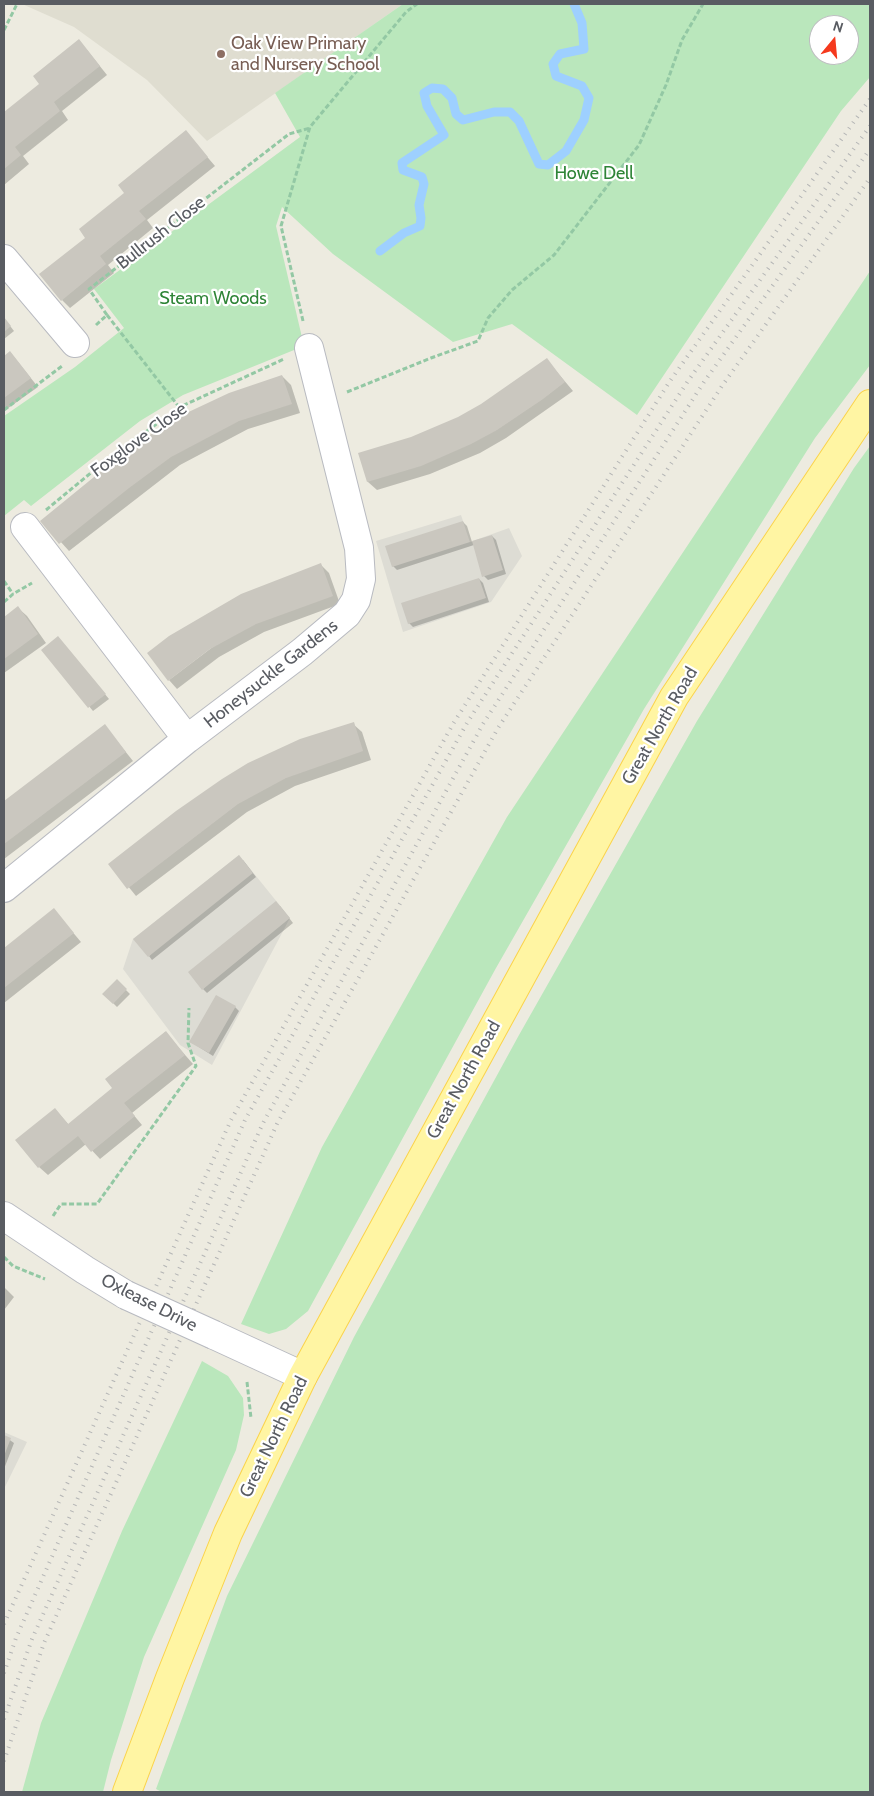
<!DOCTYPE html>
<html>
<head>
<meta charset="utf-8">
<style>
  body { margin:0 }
  #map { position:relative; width:874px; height:1796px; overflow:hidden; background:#edebe0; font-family:Cabin,sans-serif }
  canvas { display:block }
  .frame { position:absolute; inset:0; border:5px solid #595c62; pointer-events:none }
  .north { position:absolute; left:809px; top:15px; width:50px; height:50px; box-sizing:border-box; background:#fff; border:1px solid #bdbec0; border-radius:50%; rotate:17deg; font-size:14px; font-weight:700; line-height:20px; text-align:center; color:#595c62 }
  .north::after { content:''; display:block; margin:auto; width:18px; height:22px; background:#f5391d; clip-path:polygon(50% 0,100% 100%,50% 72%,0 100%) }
</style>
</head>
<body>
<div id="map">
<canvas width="874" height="1796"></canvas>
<div class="frame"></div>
<div class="north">N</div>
</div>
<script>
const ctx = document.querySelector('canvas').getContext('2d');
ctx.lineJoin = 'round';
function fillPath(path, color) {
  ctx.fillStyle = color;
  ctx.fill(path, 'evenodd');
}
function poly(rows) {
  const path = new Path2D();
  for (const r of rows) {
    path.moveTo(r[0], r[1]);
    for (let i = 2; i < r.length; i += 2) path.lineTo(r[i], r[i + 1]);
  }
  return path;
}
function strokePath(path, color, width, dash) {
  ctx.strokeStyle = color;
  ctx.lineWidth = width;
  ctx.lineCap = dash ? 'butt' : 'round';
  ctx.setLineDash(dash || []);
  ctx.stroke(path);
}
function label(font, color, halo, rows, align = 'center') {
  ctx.font = font + ' Cabin,sans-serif';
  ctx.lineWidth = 4.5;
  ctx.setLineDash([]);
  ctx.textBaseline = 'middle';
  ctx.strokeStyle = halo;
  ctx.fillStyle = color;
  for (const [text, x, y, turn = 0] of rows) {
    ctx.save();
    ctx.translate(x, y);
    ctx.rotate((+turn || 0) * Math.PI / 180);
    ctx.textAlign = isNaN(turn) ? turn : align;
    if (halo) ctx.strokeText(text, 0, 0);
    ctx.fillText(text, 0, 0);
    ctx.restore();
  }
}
const industrial = poly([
  [461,515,470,542,509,528,522,556,491,602,403,632,376,541],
  [239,855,290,918,212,1065,180,1045,123,969,133,939],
  [4,1432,27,1442,4,1489]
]);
const education = poly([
  [22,4,403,4,207,141,147,80,74,27]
]);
const green = poly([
  [403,4,870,4,870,77,841,111,637,415,512,324,453,342,333,254,282,207,276,226,304,346,183,395,140,421,31,506,24,500,4,516,4,416,75,367,124,328,94,289,300,137,275,93],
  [819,25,849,25,849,55,819,55],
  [870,271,870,365,815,438,644,709,496,968,308,1311,286,1329,269,1334,241,1324,322,1147,507,817],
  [870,446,870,1792,162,1792,156,1789,227,1596,354,1337,519,1035,697,721,854,468],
  [202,1361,228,1376,243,1398,244,1415,236,1450,144,1657,111,1760,103,1792,22,1792,41,1723,122,1531]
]);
const shadow = poly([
  [87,50,107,75,62,111,68,120,23,156,29,164,4,185,4,114],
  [186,132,215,166,147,220,153,228,108,265,114,273,70,308,62,300,87,238,126,193],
  [4,318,14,331,4,339],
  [10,352,38,387,4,411,4,357],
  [547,360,573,391,506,438,480,453,430,474,377,490,368,482,360,454,411,439,459,418,482,405],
  [282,376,291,385,300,413,248,429,180,465,69,551,42,521],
  [463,522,467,526,472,542,492,536,496,540,506,574,488,580,484,576,474,545,397,570,393,566],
  [321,565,329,573,340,604,264,632,219,657,177,689,169,680],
  [479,579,483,583,489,602,413,627,409,623],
  [18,608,27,616,46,643,4,673,4,618],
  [62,642,109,699,93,711,43,651],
  [353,724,362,732,371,760,295,786,247,812,136,896,110,864],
  [105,726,133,761,4,859,4,802],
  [243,860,256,877,152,960,149,956],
  [280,906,293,923,207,993,203,989],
  [54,910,81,942,4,1003,4,950],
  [117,981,130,994,117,1007,104,994],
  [235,1007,239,1011,213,1056,191,1042],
  [165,1032,193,1064,132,1113,142,1125,100,1159,86,1144,48,1175,39,1167,55,1109,69,1125,114,1088],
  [4,1287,14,1297,4,1310],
  [4,1436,14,1443,4,1469]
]);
const stream = poly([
  [380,251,404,233,420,226,421,218,419,205,424,184,422,177,403,170,402,163,444,135,427,106,424,93,432,88,443,89,452,98,456,114,463,120,494,112,510,112,519,121,539,164,548,165,566,151,584,120,589,98,582,86,556,76,553,64,560,54,584,49,582,23,574,4]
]);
const building = poly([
  [79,39,100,66,54,102,60,111,15,147,21,155,4,169,4,112,39,84,33,76],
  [186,130,208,157,139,211,146,219,100,256,106,264,61,301,39,274,85,238,79,229,124,193,118,185],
  [4,317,11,326,4,332],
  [10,351,31,378,4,398,4,356],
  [547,358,565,382,543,399,497,430,471,444,421,466,367,482,358,453,411,437,458,417,481,404],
  [282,375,292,404,239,421,171,457,129,488,59,544,40,521,110,464,154,432,180,416,229,393],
  [463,521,470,542,392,567,385,546],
  [492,535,503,570,482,577,472,541],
  [321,563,333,596,256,624,210,649,168,681,147,653,169,636,241,594],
  [479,578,486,598,408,624,401,603],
  [18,606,38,634,4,659,4,617],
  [58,636,106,694,88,708,41,650],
  [354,722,363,751,286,778,238,804,127,889,108,864,176,811,222,779,248,763,300,739],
  [105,724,126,752,4,844,4,801],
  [239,855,253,873,148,957,133,939],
  [276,901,290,918,202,990,188,972],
  [54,908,74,933,4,988,4,948],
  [117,979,127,989,113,1004,102,994],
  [216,995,236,1006,209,1053,189,1042],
  [166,1031,185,1055,124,1103,135,1116,91,1152,78,1136,38,1168,15,1140,55,1108,68,1124,112,1088,105,1079],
  [4,1435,11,1438,4,1456]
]);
const path = poly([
  [4,30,17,4],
  [107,315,179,407],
  [303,321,281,226,310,127,406,12,417,4],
  [96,325,107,315,89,289,289,134,310,128],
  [347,392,431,358,478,341,488,318,512,290,554,255,639,145,666,85,682,40,703,4],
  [4,410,62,366],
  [46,510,104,462,180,407,284,359],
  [4,581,13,594],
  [4,602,13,594,32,583],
  [53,1216,61,1204,97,1204,196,1066,188,1043,189,1008],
  [4,1257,13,1266,45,1279],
  [247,1382,251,1418]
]);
const minor = poly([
  [4,259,75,343],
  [25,527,187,739],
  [4,888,187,739,302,652,347,614,356,600,361,579,359,548,309,348]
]);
const tertiary = poly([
  [4,1216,85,1270,126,1295],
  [214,1335,303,1376]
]);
const primary = poly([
  [127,1792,170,1678,228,1533,303,1376,674,697,870,404]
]);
const rail = poly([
  [4,1624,231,1120,453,724,670,381,870,99],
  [4,1673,16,1638,245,1120,467,723,688,381,870,126],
  [4,1719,32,1639,263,1123,483,724,704,382,870,149],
  [4,1761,44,1643,277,1124,498,728,722,386,870,178]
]);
const tertiaryBridge = poly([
  [126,1295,214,1335]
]);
const markers = [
  [221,54,5,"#8d6e63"]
];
const educationNames = [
  ["Oak View Primary",231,44],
  ["and Nursery School",231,65]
];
const parkNames = [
  ["Howe Dell",594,174],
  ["Steam Woods",213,299]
];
const streetNames = [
  ["Bullrush Close",161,233,-38],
  ["Foxglove Close",139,440,-36],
  ["Honeysuckle Gardens",271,674,-38],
  ["Great North Road",660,726,-60],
  ["Great North Road",464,1080,-61],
  ["Oxlease Drive",149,1303,27],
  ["Great North Road",274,1437,-64]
];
fillPath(industrial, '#dddcd4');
fillPath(education, '#dfddd0');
fillPath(green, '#bae7bc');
fillPath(shadow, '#0003');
strokePath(stream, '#9ed0ff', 9);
fillPath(building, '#cac7bf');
strokePath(minor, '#b8bac0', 30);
strokePath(tertiary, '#b8bac0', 30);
strokePath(primary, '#fbd34a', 30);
strokePath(path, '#93c8a4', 3, [5, 2.5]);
strokePath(minor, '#fff', 28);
strokePath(tertiary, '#fff', 28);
strokePath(primary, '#fff5a3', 28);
strokePath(rail, '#b4b5b5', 4, [1, 6]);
strokePath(tertiaryBridge, '#b8bac0', 30, []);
strokePath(tertiaryBridge, '#fff', 28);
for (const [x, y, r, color] of markers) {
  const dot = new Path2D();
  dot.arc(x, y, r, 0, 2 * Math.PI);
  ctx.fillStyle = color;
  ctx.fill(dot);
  strokePath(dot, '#fff', 2);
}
label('18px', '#785e54', '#fff', educationNames, 'left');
label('18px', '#2e8436', '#fff', parkNames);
label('18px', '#595c62', '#fff', streetNames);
</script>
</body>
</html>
